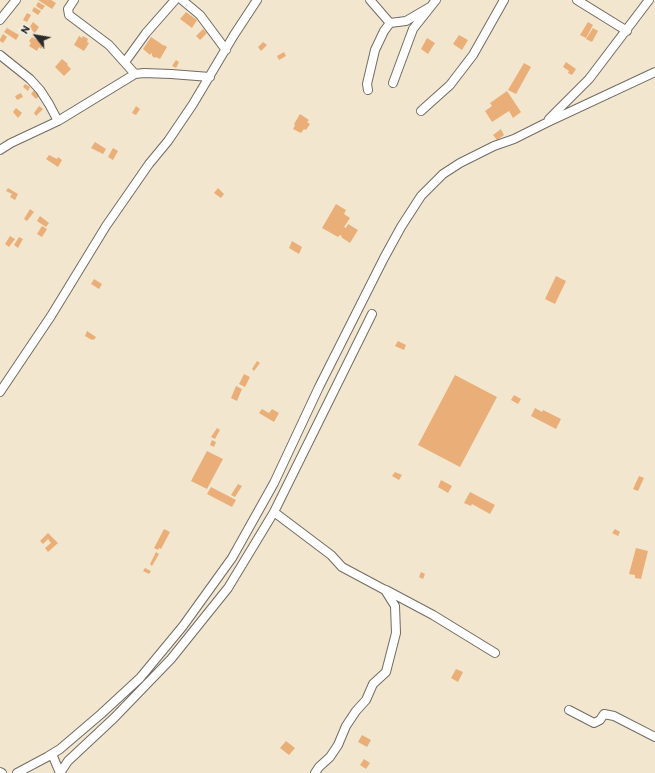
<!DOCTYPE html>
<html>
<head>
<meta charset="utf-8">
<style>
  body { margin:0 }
  #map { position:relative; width:655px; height:773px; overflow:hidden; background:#f2e6ce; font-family:Itim,sans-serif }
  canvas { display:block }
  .north { position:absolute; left:16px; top:16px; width:40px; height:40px; -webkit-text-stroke:3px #f7f3e8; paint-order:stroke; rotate:301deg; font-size:11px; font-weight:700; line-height:16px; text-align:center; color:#2b2b2b }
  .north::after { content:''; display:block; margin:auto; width:14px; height:18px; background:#2b2b2b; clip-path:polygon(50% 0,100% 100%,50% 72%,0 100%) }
</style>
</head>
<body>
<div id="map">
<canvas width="655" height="773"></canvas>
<div class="north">N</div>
</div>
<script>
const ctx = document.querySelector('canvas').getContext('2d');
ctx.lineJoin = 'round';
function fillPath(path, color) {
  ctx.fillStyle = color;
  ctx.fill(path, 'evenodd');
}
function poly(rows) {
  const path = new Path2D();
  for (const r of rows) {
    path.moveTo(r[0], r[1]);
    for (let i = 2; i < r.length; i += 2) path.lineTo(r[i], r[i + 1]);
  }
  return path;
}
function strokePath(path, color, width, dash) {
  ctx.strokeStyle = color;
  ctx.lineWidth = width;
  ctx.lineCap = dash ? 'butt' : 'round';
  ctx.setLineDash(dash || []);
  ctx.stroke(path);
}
const building = poly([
  [38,0,51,0,56,3,52,9],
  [38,2,45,6,42,10,36,6],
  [34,7,41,11,38,15,32,11],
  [186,12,197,20,192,28,180,19],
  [27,13,31,15,27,22,23,20],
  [33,22,39,27,35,33,29,28],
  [588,22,593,25,586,38,580,35],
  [7,28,19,35,16,40,4,32],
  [593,28,598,31,592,42,586,39],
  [203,29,207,33,200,40,196,36],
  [3,34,7,37,3,43,0,41,0,39],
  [459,35,468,40,462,50,453,44],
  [79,36,82,38,83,36,88,39,87,42,89,43,84,51,74,45],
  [32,37,44,44,41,49,39,47,37,51,29,46,31,43,29,41],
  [151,37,163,45,162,46,164,45,167,47,160,59,156,57,155,58,152,56,152,54,151,53,150,55,143,49],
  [427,38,435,43,428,54,421,49],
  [263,42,267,45,261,51,258,47],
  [284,52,286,56,279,60,277,56],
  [62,59,68,64,67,65,71,69,64,76,55,67],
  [176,60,179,62,176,68,172,66],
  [566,62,576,69,572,75,568,73,569,71,563,67],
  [524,63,531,67,516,94,508,90],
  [25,84,30,87,28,91,23,87],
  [34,90,39,96,36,99,31,94],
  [507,91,521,112,513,118,509,111,492,122,485,111,492,106,490,103],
  [21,93,23,97,17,100,15,96],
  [39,106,43,109,36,116,34,113],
  [136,106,140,109,136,115,132,113],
  [16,108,22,113,18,118,13,112],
  [300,114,309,120,307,122,310,124,306,130,304,129,301,133,293,129,295,125,294,124],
  [501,129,504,135,497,140,493,135],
  [95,142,106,149,103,154,91,148],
  [113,148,118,151,113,160,108,157],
  [49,155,57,159,58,157,62,160,58,167,46,159],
  [8,188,18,194,15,200,10,197,12,194,6,191],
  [218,188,224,194,221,198,214,193],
  [336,204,346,210,344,214,350,218,344,227,346,228,348,224,358,230,350,243,341,237,342,236,340,235,338,237,322,228],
  [30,209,34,212,27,221,24,219],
  [40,216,49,223,46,227,37,221],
  [42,226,47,229,42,237,37,234],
  [10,236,15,239,9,247,5,244],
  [19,237,23,239,18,248,14,245],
  [292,241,302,247,299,254,289,248],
  [556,276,566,281,555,304,545,299],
  [94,279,102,284,99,289,91,284],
  [87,331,96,337,94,340,93,339,92,340,85,336],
  [398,341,406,345,404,350,395,346],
  [257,361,260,363,254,371,252,369],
  [244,374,250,377,245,387,239,384],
  [455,375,497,397,460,467,418,445],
  [236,386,242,389,237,401,231,398],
  [514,395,521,399,518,404,511,400],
  [535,408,542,412,543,410,561,419,556,429,531,416],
  [262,409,269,413,272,409,279,413,274,422,259,413],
  [217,428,220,430,215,439,211,437],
  [212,440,216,442,214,447,210,445],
  [207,451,223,459,207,489,191,481],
  [395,472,402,475,399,480,392,476],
  [639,476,644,478,638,491,633,489],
  [441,480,452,486,448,493,438,487],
  [238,484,242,486,235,497,231,495],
  [211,487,236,500,232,507,207,494],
  [470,492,495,505,490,514,472,504,471,506,464,503],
  [164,529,170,532,161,549,159,548,158,550,154,548],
  [615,529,620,532,618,536,612,533],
  [48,533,58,543,48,552,45,548,51,543,48,539,43,544,40,541],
  [636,548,648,551,641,579,635,578,635,575,629,574],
  [156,552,159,554,152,566,150,564],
  [145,568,151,571,149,574,143,571],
  [421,572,425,574,423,579,419,577],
  [456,669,463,672,458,682,451,678],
  [362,735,371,740,367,747,358,742],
  [286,741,295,748,289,755,280,748],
  [364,759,370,763,366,769,360,765]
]);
const minor = poly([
  [74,0,68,9,69,15,109,45,135,74],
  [182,0,200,15,226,50],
  [370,0,390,23],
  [577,0,627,31],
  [0,20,16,0],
  [0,55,30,79,40,90,49,104,58,121],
  [125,62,146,33,175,0],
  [393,83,413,29,436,0],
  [368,90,367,84,375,50,384,31,390,23,406,21,430,7],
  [421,111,450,85,473,55,504,0],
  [549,119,589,79,649,0],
  [0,150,11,143,58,121,135,74,144,73,171,74,210,77],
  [0,392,51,316,106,226,149,164,168,141,193,104,234,35,257,0],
  [274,512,331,555,342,567,385,590,395,606,396,633,386,672,373,684,366,700,356,711,346,726,338,745,330,757,319,767,315,773],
  [386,590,433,615,495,653],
  [569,710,594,723,600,720,604,714,614,716,655,737],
  [52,754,60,773],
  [0,772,2,773],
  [17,773,47,757,60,749,101,714,140,678,183,626,232,558,274,483,319,387,384,258,401,227,421,196,443,174,460,163,494,146,514,139,546,123,655,72],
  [60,773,68,761,114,718,171,659,228,588,274,512,372,314]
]);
fillPath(building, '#eaaf78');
strokePath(minor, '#716c64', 10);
strokePath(minor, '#fff', 8);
</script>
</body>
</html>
